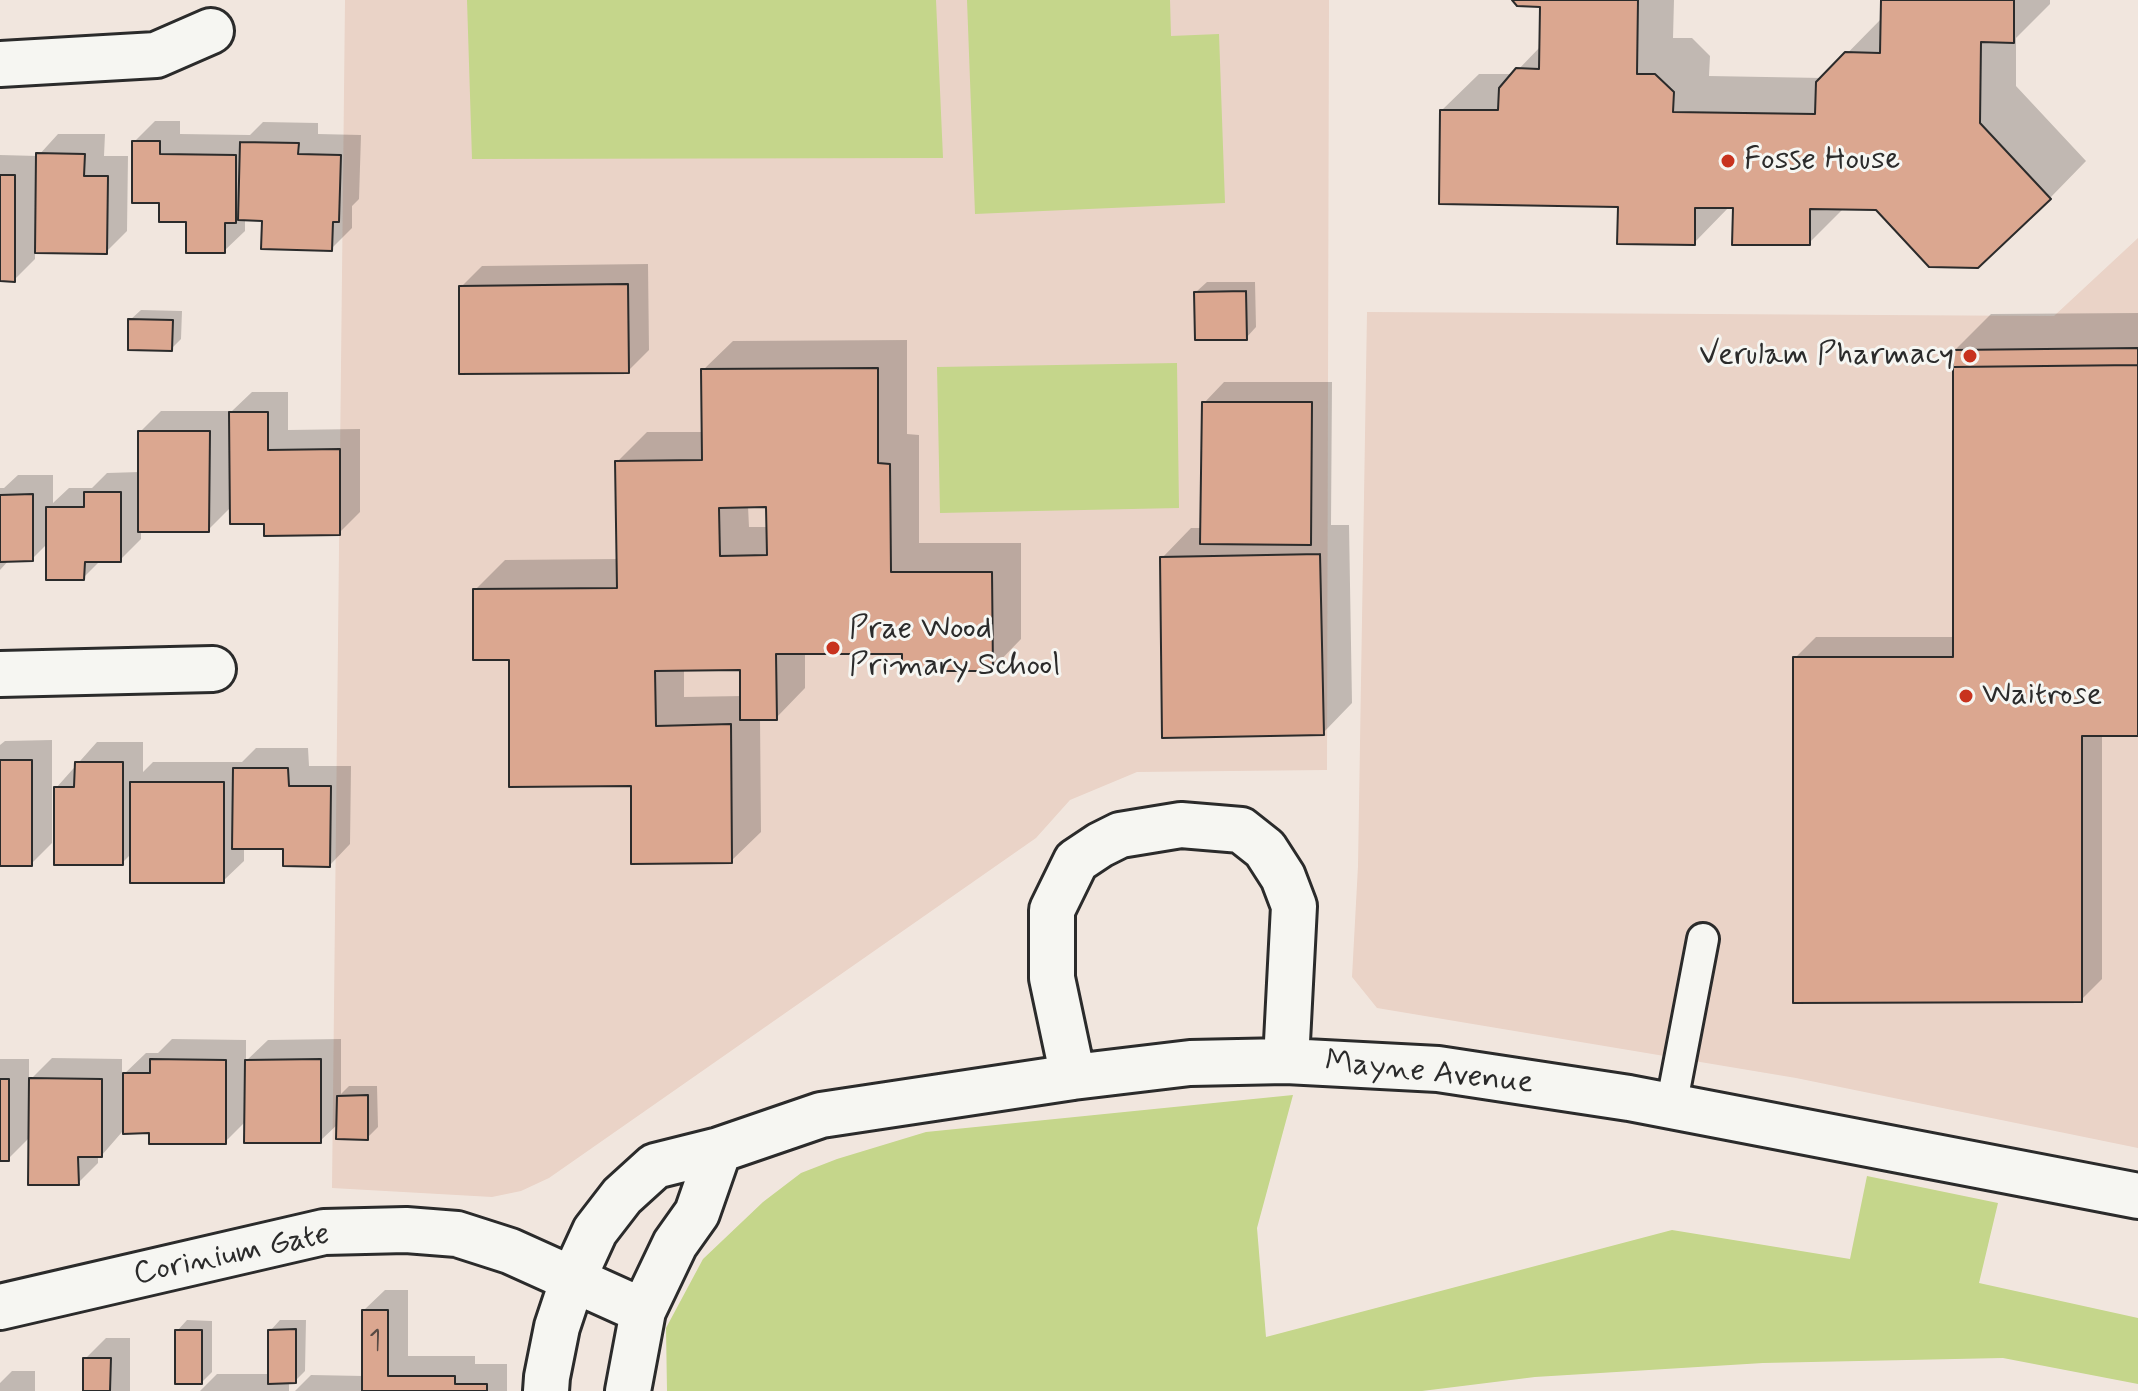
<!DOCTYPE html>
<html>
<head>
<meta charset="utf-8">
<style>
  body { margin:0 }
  canvas { display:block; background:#f1e6de }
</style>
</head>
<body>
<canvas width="2138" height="1391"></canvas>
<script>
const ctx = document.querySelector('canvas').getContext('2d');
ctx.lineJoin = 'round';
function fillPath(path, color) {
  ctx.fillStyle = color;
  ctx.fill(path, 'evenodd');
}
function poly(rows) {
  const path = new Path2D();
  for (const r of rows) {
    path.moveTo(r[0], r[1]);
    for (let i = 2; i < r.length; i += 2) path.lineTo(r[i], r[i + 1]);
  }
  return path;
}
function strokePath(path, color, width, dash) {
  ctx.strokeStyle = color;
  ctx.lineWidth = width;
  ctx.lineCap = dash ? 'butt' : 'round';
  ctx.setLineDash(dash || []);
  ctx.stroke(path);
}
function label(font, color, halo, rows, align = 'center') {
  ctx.font = font + ' Mynerve,sans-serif';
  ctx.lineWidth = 6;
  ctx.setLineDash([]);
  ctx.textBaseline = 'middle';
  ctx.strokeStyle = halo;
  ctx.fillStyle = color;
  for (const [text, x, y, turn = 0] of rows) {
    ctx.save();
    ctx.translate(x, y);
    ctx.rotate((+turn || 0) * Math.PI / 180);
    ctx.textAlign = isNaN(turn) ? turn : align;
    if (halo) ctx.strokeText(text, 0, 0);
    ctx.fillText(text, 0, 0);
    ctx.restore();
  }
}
const built = poly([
  [345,0,1329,0,1327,770,1137,772,1070,800,1036,838,549,1178,521,1191,492,1197,332,1188],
  [2138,238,2138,1148,1796,1078,1377,1008,1352,977,1358,866,1367,312,2054,316]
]);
const green = poly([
  [467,0,936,0,943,158,472,159],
  [967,0,1170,0,1171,36,1219,34,1225,203,975,214],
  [1177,363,1179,508,940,513,937,367],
  [1293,1095,1257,1228,1266,1337,1672,1230,1850,1259,1867,1176,1998,1203,1979,1283,2138,1318,2138,1384,2003,1358,1763,1363,1535,1377,1422,1391,667,1391,666,1328,703,1259,763,1202,801,1173,837,1159,926,1132]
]);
const shadow = poly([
  [1514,0,1674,0,1673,38,1692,38,1710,56,1709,76,1823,78,1883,17,1883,0,2050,0,2050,4,2016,38,2016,86,2086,161,2050,198,1845,207,1809,243,1730,206,1694,243,1442,110,1479,74,1514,74,1541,46,1542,5],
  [155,121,180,121,180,134,250,135,263,122,318,123,318,134,361,135,359,199,352,206,352,228,331,249,264,219,245,218,245,231,224,251,188,220,161,201,134,142],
  [58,134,105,134,104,156,128,156,127,231,106,252,35,251,35,259,14,280,0,279,0,155,38,156],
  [648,264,649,350,628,371,461,287,482,266],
  [1207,282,1255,282,1256,327,1246,338,1196,292],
  [141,310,182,311,181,339,171,349,130,320],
  [2138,313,2138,734,2102,734,2102,979,2081,1000,1795,658,1816,637,1955,637,1955,350,1991,314],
  [907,340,907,434,919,435,919,543,1021,543,1021,639,992,669,904,652,805,652,805,688,776,718,760,718,761,832,731,861,633,784,511,658,475,590,505,560,618,559,617,462,647,432,704,432,703,370,733,341],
  [768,505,769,527,749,527,748,506],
  [742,668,742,696,684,697,684,669],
  [1224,382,1332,382,1331,525,1349,525,1352,703,1323,733,1162,558,1191,528,1202,528,1204,403],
  [252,392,288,392,288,430,360,429,360,512,339,533,266,522,232,506,208,530,141,530,141,539,120,560,101,560,83,578,48,543,32,559,10,559,0,570,0,488,4,488,18,475,53,475,53,503,69,488,92,488,107,473,140,472,140,432,161,411,232,411],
  [52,740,52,843,31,864,0,864,0,745,5,741],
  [97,742,143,742,143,772,153,762,242,762,256,748,308,748,309,766,351,766,350,844,330,865,285,847,244,847,244,861,223,881,132,853,122,863,56,788],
  [172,1039,246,1040,246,1061,268,1040,341,1039,341,1094,349,1086,377,1086,378,1127,367,1138,339,1123,320,1141,247,1120,225,1142,151,1131,122,1132,102,1155,98,1155,98,1163,78,1183,31,1136,8,1159,0,1159,0,1059,29,1059,29,1081,52,1058,122,1059,122,1076,146,1053,158,1053],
  [385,1290,408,1290,408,1356,475,1356,475,1364,507,1364,507,1391,295,1391,311,1375,364,1376,364,1310],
  [187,1320,212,1321,212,1372,202,1382,177,1331],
  [280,1320,306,1320,305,1371,295,1381,289,1382,289,1391,200,1391,217,1374,270,1374,270,1331],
  [106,1338,130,1338,130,1391,85,1391,85,1359],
  [12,1371,35,1371,35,1391,0,1391,0,1383]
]);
const building = poly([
  [1512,0,1638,0,1637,74,1655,74,1674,92,1673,112,1815,114,1816,82,1845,52,1880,53,1881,0,2014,0,2014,43,1981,42,1980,123,2051,199,1978,268,1929,267,1876,210,1810,209,1810,245,1732,245,1733,208,1695,208,1695,245,1617,244,1618,207,1439,204,1440,110,1498,110,1499,88,1516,68,1539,69,1540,7,1517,6,1512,0],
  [132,141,160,141,160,154,236,155,236,223,225,223,225,253,186,253,186,222,159,222,159,203,132,203,132,141],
  [240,142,299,143,298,154,341,155,339,222,333,222,332,251,261,249,262,221,238,220,240,142],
  [36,153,85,154,84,176,108,176,107,254,35,253,36,153],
  [0,175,15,175,15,282,0,281,0,175],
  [628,284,629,373,459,374,459,286,628,284],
  [1246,291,1247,340,1195,340,1194,292,1246,291],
  [128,319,173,320,172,351,128,350,128,319],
  [2138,348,2138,365,1953,367,1953,350,2138,348],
  [2138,365,2138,736,2082,736,2082,1002,1793,1003,1793,657,1953,657,1953,367,2138,365],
  [878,368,878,463,890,464,891,572,992,572,993,671,902,671,902,654,776,654,777,720,740,720,740,670,655,671,656,726,731,724,732,863,631,864,631,786,509,787,509,660,473,660,473,589,617,588,615,461,702,460,701,369,878,368],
  [766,507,767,555,720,556,719,508,766,507],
  [1202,402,1312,402,1311,545,1200,544,1202,402],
  [229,412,268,412,268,450,340,449,340,535,264,536,264,524,230,524,229,412],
  [138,431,210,431,209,532,138,532,138,431],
  [84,492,121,492,121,562,85,562,84,580,46,580,46,507,84,507,84,492],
  [33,494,33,561,0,562,0,495,33,494],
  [1320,554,1324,735,1162,738,1160,557,1320,554],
  [0,760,32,760,32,866,0,866,0,760],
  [75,762,123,762,123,865,54,865,54,787,74,787,75,762],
  [233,768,288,768,289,786,331,786,330,867,283,866,283,849,232,849,233,768],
  [130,782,224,782,224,883,130,883,130,782],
  [150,1059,226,1060,226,1144,149,1144,149,1133,123,1134,123,1073,150,1073,150,1059],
  [321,1059,321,1143,244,1143,245,1060,321,1059],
  [29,1078,102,1079,102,1157,78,1157,79,1185,28,1185,29,1078],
  [0,1079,9,1079,9,1161,0,1161,0,1079],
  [368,1095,368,1140,336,1139,337,1096,368,1095],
  [362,1310,388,1310,388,1376,455,1376,455,1384,487,1384,487,1391,362,1391,362,1310],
  [296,1329,296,1383,268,1384,268,1330,296,1329],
  [175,1330,202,1330,202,1384,175,1384,175,1330],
  [83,1358,111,1358,110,1391,83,1391,83,1358]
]);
const service = poly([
  [1671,1107,1703,939]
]);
const minor = poly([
  [0,64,156,55,211,31],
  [0,674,213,669],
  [1073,1077,1052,978,1052,910,1076,861,1100,845,1120,835,1181,825,1241,830,1265,849,1283,877,1294,906,1286,1061],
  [0,1307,324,1232,406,1230,457,1234,510,1251,643,1311],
  [546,1391,547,1377,557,1327,573,1279,595,1231,622,1196,655,1166,719,1150,821,1115,1073,1077,1190,1063,1286,1061,1438,1069,1629,1098,2138,1196],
  [628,1391,643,1311,675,1244,697,1213,719,1150]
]);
const markers = [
  [1728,161,8,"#c8321e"],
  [1970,356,8,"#c8321e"],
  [833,648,8,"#c8321e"],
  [1966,696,8,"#c8321e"]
];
const numberNames = [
  ["1",375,1343]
];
const poiNames = [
  ["Fosse House",1744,161],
  ["Verulam Pharmacy",1954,356,"right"],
  ["Prae Wood",849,630],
  ["Primary School",849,667],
  ["Waitrose",1982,696]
];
const streetNames = [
  ["Mayne Avenue",1429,1074,6],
  ["Corinium Gate",232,1256,-12]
];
fillPath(built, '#ead3c7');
fillPath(green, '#c5d68b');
fillPath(shadow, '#0003');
fillPath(building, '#dba790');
strokePath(building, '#2b2b2b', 2);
strokePath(service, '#2b2b2b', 36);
strokePath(minor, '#2b2b2b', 50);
strokePath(service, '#f6f6f2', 30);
strokePath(minor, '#f6f6f2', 44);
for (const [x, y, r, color] of markers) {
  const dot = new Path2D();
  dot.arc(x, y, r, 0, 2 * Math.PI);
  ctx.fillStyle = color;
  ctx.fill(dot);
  strokePath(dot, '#f6f6f2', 3);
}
label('28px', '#574a44', null, numberNames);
label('32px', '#2b2b2b', '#f6f6f2', poiNames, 'left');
label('32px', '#2b2b2b', '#f6f6f2', streetNames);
</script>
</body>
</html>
